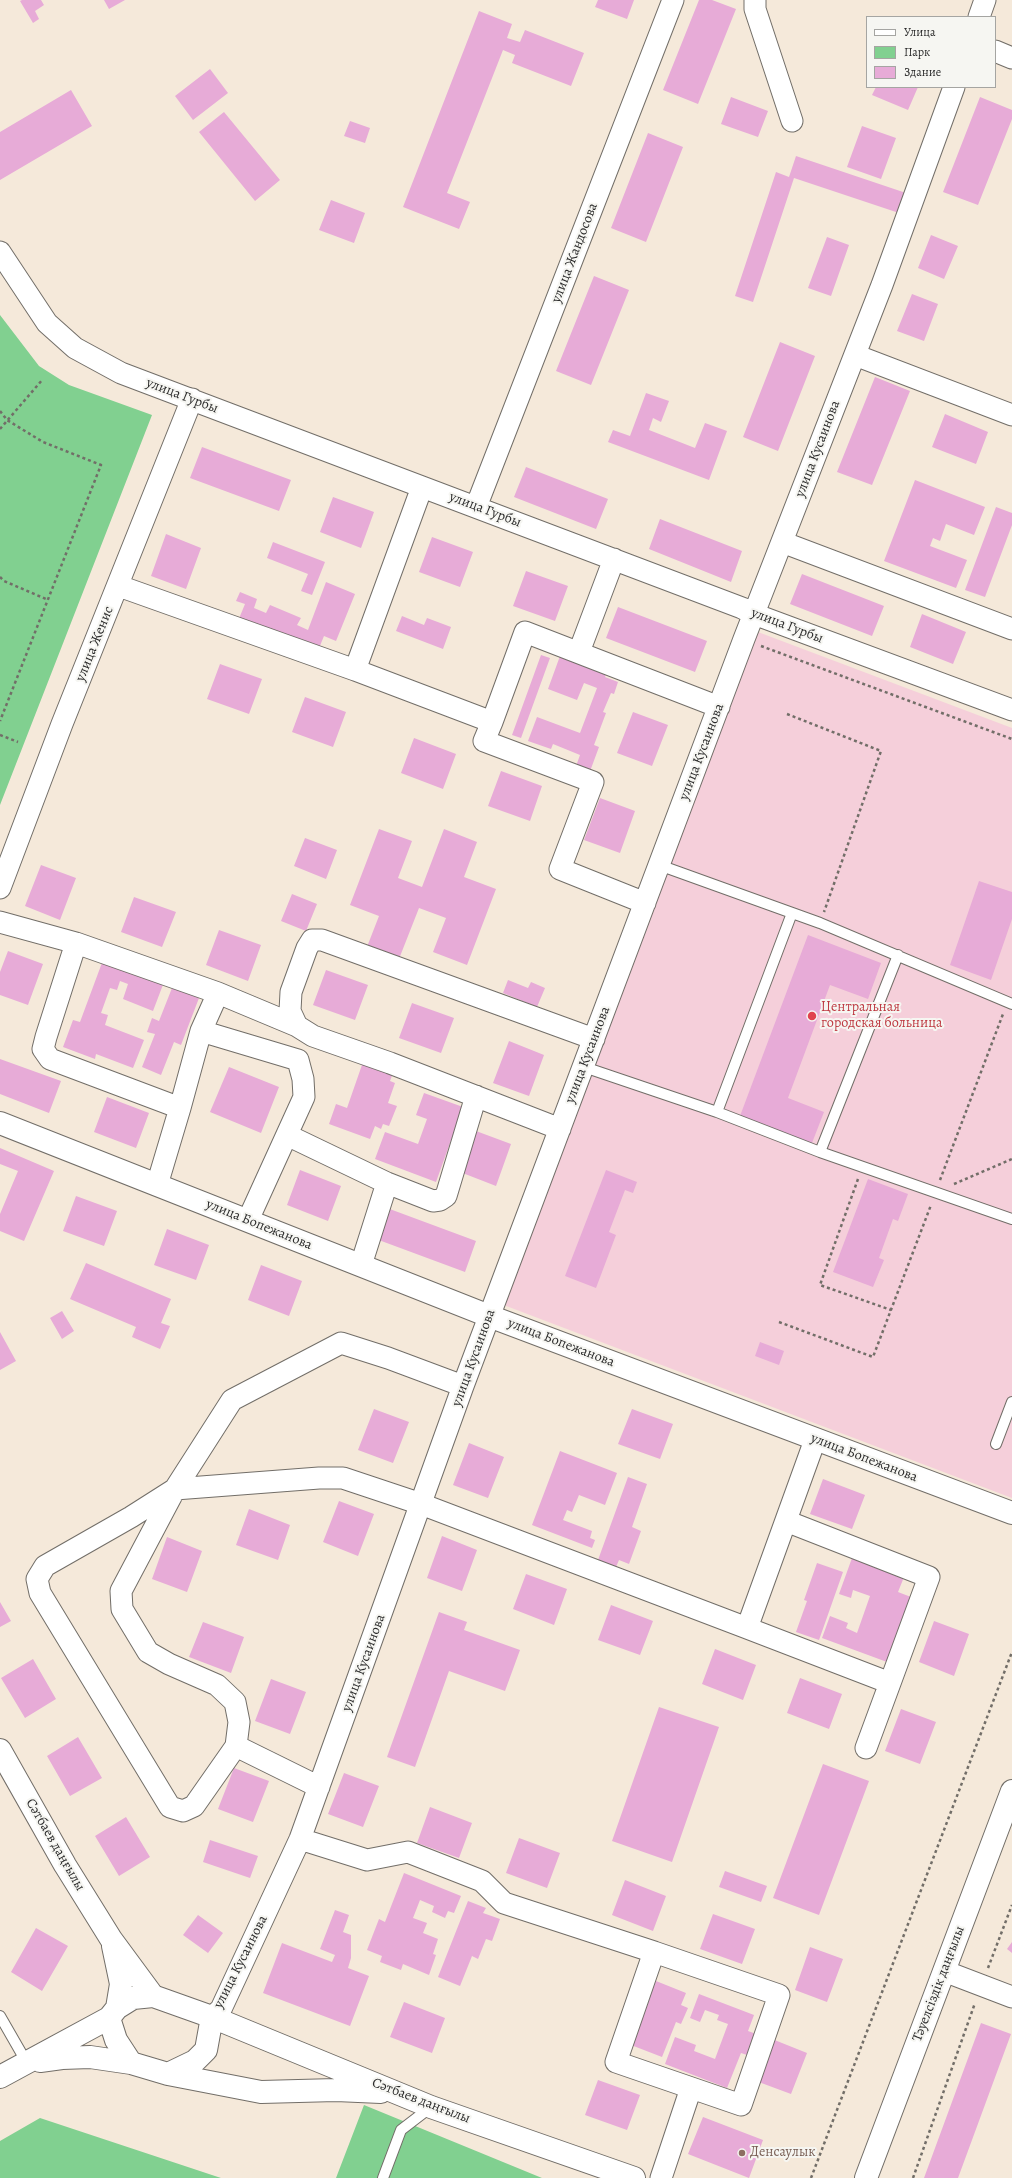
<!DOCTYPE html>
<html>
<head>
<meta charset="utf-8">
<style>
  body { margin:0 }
  #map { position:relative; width:1012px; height:2178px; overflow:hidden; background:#f5e9da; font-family:Alegreya,serif }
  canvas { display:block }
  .legend { position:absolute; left:866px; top:16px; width:130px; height:72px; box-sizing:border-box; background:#f6f6f2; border:1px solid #a5a5a2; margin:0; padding:5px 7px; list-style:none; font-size:12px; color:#2b2b2b }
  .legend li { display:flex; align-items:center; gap:8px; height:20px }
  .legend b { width:20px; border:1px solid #a5a5a2 }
</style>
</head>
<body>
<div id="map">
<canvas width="1012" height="2178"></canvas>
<ul class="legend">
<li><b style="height:5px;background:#fff"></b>Улица</li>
<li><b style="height:11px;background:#81d090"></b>Парк</li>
<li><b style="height:11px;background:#e7abd7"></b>Здание</li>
</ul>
</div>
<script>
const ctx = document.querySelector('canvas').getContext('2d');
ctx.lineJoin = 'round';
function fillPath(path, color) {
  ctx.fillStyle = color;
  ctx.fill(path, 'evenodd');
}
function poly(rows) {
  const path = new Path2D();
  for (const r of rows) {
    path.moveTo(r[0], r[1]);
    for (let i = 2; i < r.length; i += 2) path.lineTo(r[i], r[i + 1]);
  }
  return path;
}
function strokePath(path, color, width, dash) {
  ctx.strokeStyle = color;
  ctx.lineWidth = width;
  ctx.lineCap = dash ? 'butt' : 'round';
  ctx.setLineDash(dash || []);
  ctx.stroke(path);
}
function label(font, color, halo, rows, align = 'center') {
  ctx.font = font + ' Alegreya,serif';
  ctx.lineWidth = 4;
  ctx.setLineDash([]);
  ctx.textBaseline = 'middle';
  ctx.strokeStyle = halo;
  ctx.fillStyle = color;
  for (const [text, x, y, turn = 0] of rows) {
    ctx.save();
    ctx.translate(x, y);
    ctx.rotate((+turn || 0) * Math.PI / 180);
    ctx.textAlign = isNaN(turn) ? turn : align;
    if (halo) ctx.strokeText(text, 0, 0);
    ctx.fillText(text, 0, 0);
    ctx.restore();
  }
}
const built = poly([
  [758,632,1012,728,1012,1498,501,1304]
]);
const green = poly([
  [0,315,39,366,69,385,152,415,0,805],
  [364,2105,542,2178,336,2178],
  [40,2118,221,2178,0,2178,0,2141]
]);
const building = poly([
  [22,0,41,0,44,5,35,11,39,19,33,23,20,1],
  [104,0,125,0,109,9],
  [598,0,634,0,627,19,595,7],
  [699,0,712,0,736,9,698,104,663,90],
  [479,11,512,24,507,38,520,42,525,30,584,53,571,86,512,63,515,55,503,50,447,193,470,202,459,229,403,207],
  [210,69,228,93,193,120,175,96],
  [876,87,918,87,908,110,872,95],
  [71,90,92,126,0,180,0,132],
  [731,97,768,111,758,137,721,124],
  [980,97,1012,110,1012,119,978,205,943,192],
  [224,112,280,180,255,201,199,132],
  [350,121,370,128,365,143,344,136],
  [862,126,896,138,881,179,847,167],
  [648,133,683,147,646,242,611,228],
  [796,156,909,194,902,214,794,178,753,302,735,296,776,172,789,177],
  [331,200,365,213,354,243,319,230],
  [931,235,958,246,944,279,918,268],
  [827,237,849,245,831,296,808,288],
  [594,276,629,290,591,385,556,371],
  [912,294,938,304,924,341,897,331],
  [780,342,815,356,778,451,743,437],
  [875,377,910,391,872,485,837,472],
  [646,393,669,401,661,422,653,418,649,430,695,448,705,423,727,431,709,480,608,442,613,430,630,436],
  [945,414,988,432,976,464,932,447],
  [202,447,291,480,279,511,190,478],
  [526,467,608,499,596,529,514,497],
  [915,480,985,507,974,535,946,524,940,541,933,538,930,546,967,560,956,588,884,561],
  [333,497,374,512,361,548,320,532],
  [996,507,1012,513,1012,525,985,597,965,590],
  [660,519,742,551,731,582,649,549],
  [166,534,201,548,186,589,151,576],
  [432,537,473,552,460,587,419,572],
  [273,542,325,562,312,595,301,591,308,574,267,558],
  [526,571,568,586,555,621,513,606],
  [802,574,884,606,872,636,790,604],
  [326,582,355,594,336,641,324,636,317,653,238,621,245,604,236,601,240,592,257,599,254,608,266,613,270,605,301,618,297,625,308,630],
  [618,607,707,641,695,672,606,638],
  [922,614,966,632,953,664,910,647],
  [402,616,424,625,427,618,451,627,443,649,396,631],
  [541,655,550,658,521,738,512,735],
  [560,656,606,674,605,677,618,682,614,694,611,693,603,712,606,713,594,745,599,747,589,774,575,769,580,755,553,744,551,749,528,741,537,717,580,733,597,688,584,683,577,700,548,689],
  [220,664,262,679,249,714,207,699],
  [305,697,346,712,333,747,292,732],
  [633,712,668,725,652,766,617,753],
  [414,738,456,754,443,789,401,773],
  [501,771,542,786,530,821,488,806],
  [600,798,635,811,620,853,584,840],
  [379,829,412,841,398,878,422,887,444,829,477,842,464,877,496,889,467,965,433,952,446,918,419,908,397,964,365,952,379,916,350,905],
  [305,838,337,850,326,879,294,866],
  [41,865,76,878,60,920,25,906],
  [979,881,1012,892,1012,919,991,980,950,965],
  [292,894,317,904,306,931,281,921],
  [134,897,176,912,162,947,121,932],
  [219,930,261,945,248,981,206,965],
  [808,935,881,963,868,999,830,985,788,1098,824,1112,812,1143,740,1116],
  [8,951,43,964,28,1005,0,995,0,972],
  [103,960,164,982,153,1011,123,999,128,984,120,981,117,990,110,988,101,1013,108,1015,105,1025,144,1040,133,1068,96,1054,95,1059,63,1047,73,1020,80,1022],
  [326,970,368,985,355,1020,313,1005],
  [508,980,528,988,531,982,545,988,537,1007,503,993],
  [172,988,199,998,181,1045,174,1042,161,1075,142,1067,155,1034,147,1032,152,1018,159,1021],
  [412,1003,454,1018,441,1053,399,1038],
  [509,1041,544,1055,529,1096,493,1083],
  [0,1059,61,1081,49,1113,0,1094],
  [363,1062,393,1073,390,1081,395,1083,388,1103,397,1106,389,1126,383,1124,381,1129,375,1126,370,1139,329,1124,336,1104,347,1108],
  [229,1067,279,1087,261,1133,210,1112],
  [424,1093,463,1107,436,1182,375,1159,385,1132,418,1144,427,1119,416,1115],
  [107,1097,149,1113,136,1148,94,1132],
  [476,1131,511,1144,496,1186,460,1172],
  [0,1148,54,1171,24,1241,0,1231,0,1214,18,1171,0,1164],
  [300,1170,341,1186,328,1221,287,1205],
  [606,1170,637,1182,633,1193,625,1190,609,1232,616,1235,596,1288,565,1276],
  [868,1179,908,1194,898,1221,893,1219,879,1258,884,1260,873,1287,833,1272],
  [76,1196,117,1211,104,1246,63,1231],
  [387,1208,476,1241,465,1272,376,1239],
  [167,1229,209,1245,196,1280,154,1265],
  [86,1263,171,1299,161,1323,170,1326,160,1349,132,1337,136,1327,70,1299],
  [261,1265,302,1281,289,1316,248,1300],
  [62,1311,74,1331,62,1339,50,1318],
  [0,1332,16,1361,0,1370],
  [760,1342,784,1351,779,1365,755,1356],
  [374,1409,409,1422,393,1463,358,1450],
  [632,1409,673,1424,660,1459,618,1444],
  [469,1443,504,1457,488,1498,453,1485],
  [560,1451,617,1473,605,1505,579,1495,572,1512,567,1510,563,1520,592,1531,590,1538,595,1540,592,1548,532,1525],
  [628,1477,647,1484,632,1527,641,1531,629,1564,619,1560,616,1567,598,1560],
  [823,1479,865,1495,852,1529,810,1514],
  [339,1501,374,1514,358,1556,323,1542],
  [249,1509,290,1525,278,1560,236,1545],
  [442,1536,477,1550,462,1591,427,1578],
  [167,1537,202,1551,187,1592,152,1579],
  [852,1558,904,1577,898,1592,911,1597,887,1662,822,1638,830,1616,848,1623,846,1628,857,1633,870,1596,853,1590,851,1598,839,1594],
  [817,1563,843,1572,819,1640,796,1632,807,1601,804,1600],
  [526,1574,567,1589,554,1625,513,1609],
  [0,1602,11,1621,0,1627],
  [611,1605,653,1621,640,1655,598,1640],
  [439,1612,467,1622,464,1630,520,1650,505,1691,449,1671,415,1767,387,1757],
  [934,1621,969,1634,954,1676,919,1662],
  [203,1622,244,1637,231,1673,189,1657],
  [715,1649,756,1665,743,1700,702,1684],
  [33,1659,56,1699,25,1718,1,1678],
  [800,1678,842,1694,829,1729,787,1713],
  [271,1679,306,1692,290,1734,255,1721],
  [659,1707,719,1727,672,1862,612,1841],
  [901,1709,936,1722,920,1764,885,1751],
  [78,1737,102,1778,70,1796,47,1756],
  [823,1764,869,1781,819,1915,773,1898],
  [234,1768,269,1781,253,1822,218,1809],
  [344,1773,379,1786,363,1827,328,1814],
  [430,1807,472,1823,459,1858,417,1843],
  [126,1817,150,1857,119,1876,95,1836],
  [519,1838,560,1853,547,1888,506,1873],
  [210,1840,258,1856,250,1878,203,1862],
  [725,1871,767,1886,761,1902,719,1887],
  [404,1873,461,1896,454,1913,448,1911,445,1918,432,1912,434,1906,420,1900,413,1918,427,1923,423,1933,438,1939,433,1954,436,1955,429,1975,403,1964,401,1970,380,1962,382,1956,367,1950,379,1919,385,1922],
  [625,1880,666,1896,653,1931,612,1915],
  [468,1901,486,1908,483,1913,500,1919,492,1941,486,1939,478,1959,472,1956,460,1986,438,1977],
  [335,1910,349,1915,343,1932,351,1935,351,1958,348,1968,369,1976,350,2026,263,1993,282,1943,332,1962,335,1955,320,1949],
  [713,1914,755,1929,742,1964,700,1949],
  [198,1915,223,1933,208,1953,183,1935],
  [36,1928,68,1946,42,1991,11,1972],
  [1012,1942,1012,1953,1007,1949],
  [810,1947,843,1959,827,2002,795,1990],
  [656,1981,686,1993,681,2005,688,2008,681,2024,676,2022,662,2057,631,2045],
  [699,1994,754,2015,748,2031,759,2035,750,2056,741,2053,727,2088,665,2064,675,2037,696,2045,694,2051,715,2059,728,2024,717,2020,719,2015,705,2010,700,2022,690,2018],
  [404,2002,445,2018,432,2053,390,2037],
  [981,2023,1011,2034,958,2178,924,2178],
  [772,2039,807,2053,791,2094,756,2081],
  [598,2080,640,2095,627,2130,585,2115],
  [703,2117,763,2140,749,2178,688,2154]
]);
const path = poly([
  [0,411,7,420,43,442,101,465,0,721],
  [0,429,43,379],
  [0,577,4,581,46,599],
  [761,646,1012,739],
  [787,714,881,751,824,912],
  [0,735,18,742],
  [858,1179,820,1285,891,1310],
  [940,1180,1003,1014],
  [954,1184,1012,1159],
  [779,1322,873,1357,931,1205],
  [988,1968,1012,1905],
  [811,2178,1012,1652],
  [913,2178,975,2003]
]);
const lane = poly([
  [659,865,820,923,1012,1004],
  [584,1067,717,1112,820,1152,898,955],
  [717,1112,792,913],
  [820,1152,1012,1219],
  [996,1444,1012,1402],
  [0,2016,27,2063],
  [383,2178,401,2130,431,2107]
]);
const street = poly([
  [755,0,755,9,792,121],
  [979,17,985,0],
  [995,51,1012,58],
  [0,252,47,323,75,348,121,373,742,608,754,614,1012,710],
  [855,355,1012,415],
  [476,507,673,0],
  [782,542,1012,629],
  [119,586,355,670,422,487],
  [579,652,614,559],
  [355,670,492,722,484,741,593,782,560,869,645,903],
  [492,722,525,632,719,707],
  [0,888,62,724,192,399],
  [0,922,76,943,46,1037,43,1049,50,1059,180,1108,157,1185],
  [76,943,218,993],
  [201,1031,298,1060,303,1079,304,1097,248,1220],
  [180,1108,201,1031,218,993,297,1026],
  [560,1129,390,1063,313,1036,297,1026,290,1011,291,992,307,948,312,940,322,940,594,1039],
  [287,1135,387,1183,433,1201,440,1200,446,1196,476,1096],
  [361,1265,387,1183],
  [786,1521,929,1577,890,1683],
  [747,1628,890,1683,866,1748],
  [236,1746,239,1722,235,1702,217,1685,169,1664,148,1652,122,1609,121,1591,175,1489,319,1478,343,1478,421,1504,747,1628,815,1440],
  [319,1787,236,1746,194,1806,183,1811,170,1807,40,1593,37,1579,45,1566,131,1517,175,1489,232,1400,341,1343,388,1358,463,1386],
  [300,1839,367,1860,408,1852,482,1881,504,1903,654,1952],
  [654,1952,779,1995,741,2105,616,2062,654,1952],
  [944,1971,1012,1997],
  [212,2017,221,2009,300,1839,463,1386,744,639,882,285,954,87],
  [661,2178,691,2088]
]);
const secondary = poly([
  [0,1123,489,1316,1012,1513],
  [0,1750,65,1865,111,1939,153,1996,212,2017,206,2050,195,2061,168,2074,131,2063,116,2040,109,2018,117,2008,133,1998,153,1996],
  [113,1946,121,1984,117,2008],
  [212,2017,431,2107,634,2178],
  [40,2061,62,2058,90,2057,131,2063],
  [168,2074,261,2092,336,2090,381,2092],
  [0,2077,109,2018],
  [866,2178,1012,1791]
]);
const markers = [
  [812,1016,5,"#e0444e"],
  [742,2153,4,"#8d6e63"]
];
const streetNames = [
  ["улица Жандосова",575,253,-69],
  ["улица Гурбы",182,396,21],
  ["улица Кусаинова",818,449,-69],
  ["улица Гурбы",485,510,21],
  ["улица Гурбы",787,626,21],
  ["улица Женис",95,644,-68],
  ["улица Кусаинова",702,752,-69],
  ["улица Кусаинова",588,1055,-69],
  ["улица Бопежанова",259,1225,22],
  ["улица Бопежанова",561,1343,21],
  ["улица Кусаинова",474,1358,-70],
  ["улица Бопежанова",864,1458,21],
  ["улица Кусаинова",364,1663,-70],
  ["Сәтбаев даңғылы",55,1845,60],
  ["улица Кусаинова",241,1962,-63],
  ["Тәуелсіздік даңғылы",939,1984,-69],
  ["Сәтбаев даңғылы",421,2101,21]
];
const healthNames = [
  ["Центральная",821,1008],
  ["городская больница",821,1024]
];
const educationNames = [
  ["Денсаулык",750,2153]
];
fillPath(built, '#f5cfda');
fillPath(green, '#81d090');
fillPath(building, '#e7abd7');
strokePath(lane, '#726e68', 12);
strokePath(street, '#726e68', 23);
strokePath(secondary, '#726e68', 24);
strokePath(path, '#726e68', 2.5, [3, 3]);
strokePath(lane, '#fff', 10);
strokePath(street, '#fff', 21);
strokePath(secondary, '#fff', 22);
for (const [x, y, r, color] of markers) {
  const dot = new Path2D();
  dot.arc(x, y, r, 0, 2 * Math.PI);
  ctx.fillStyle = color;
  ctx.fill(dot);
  strokePath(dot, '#f6f6f2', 1.5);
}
label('14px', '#2b2b2b', '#f6f6f2', streetNames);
label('14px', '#be3a42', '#f6f6f2', healthNames, 'left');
label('14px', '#785e54', '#f6f6f2', educationNames, 'left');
</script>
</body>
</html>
